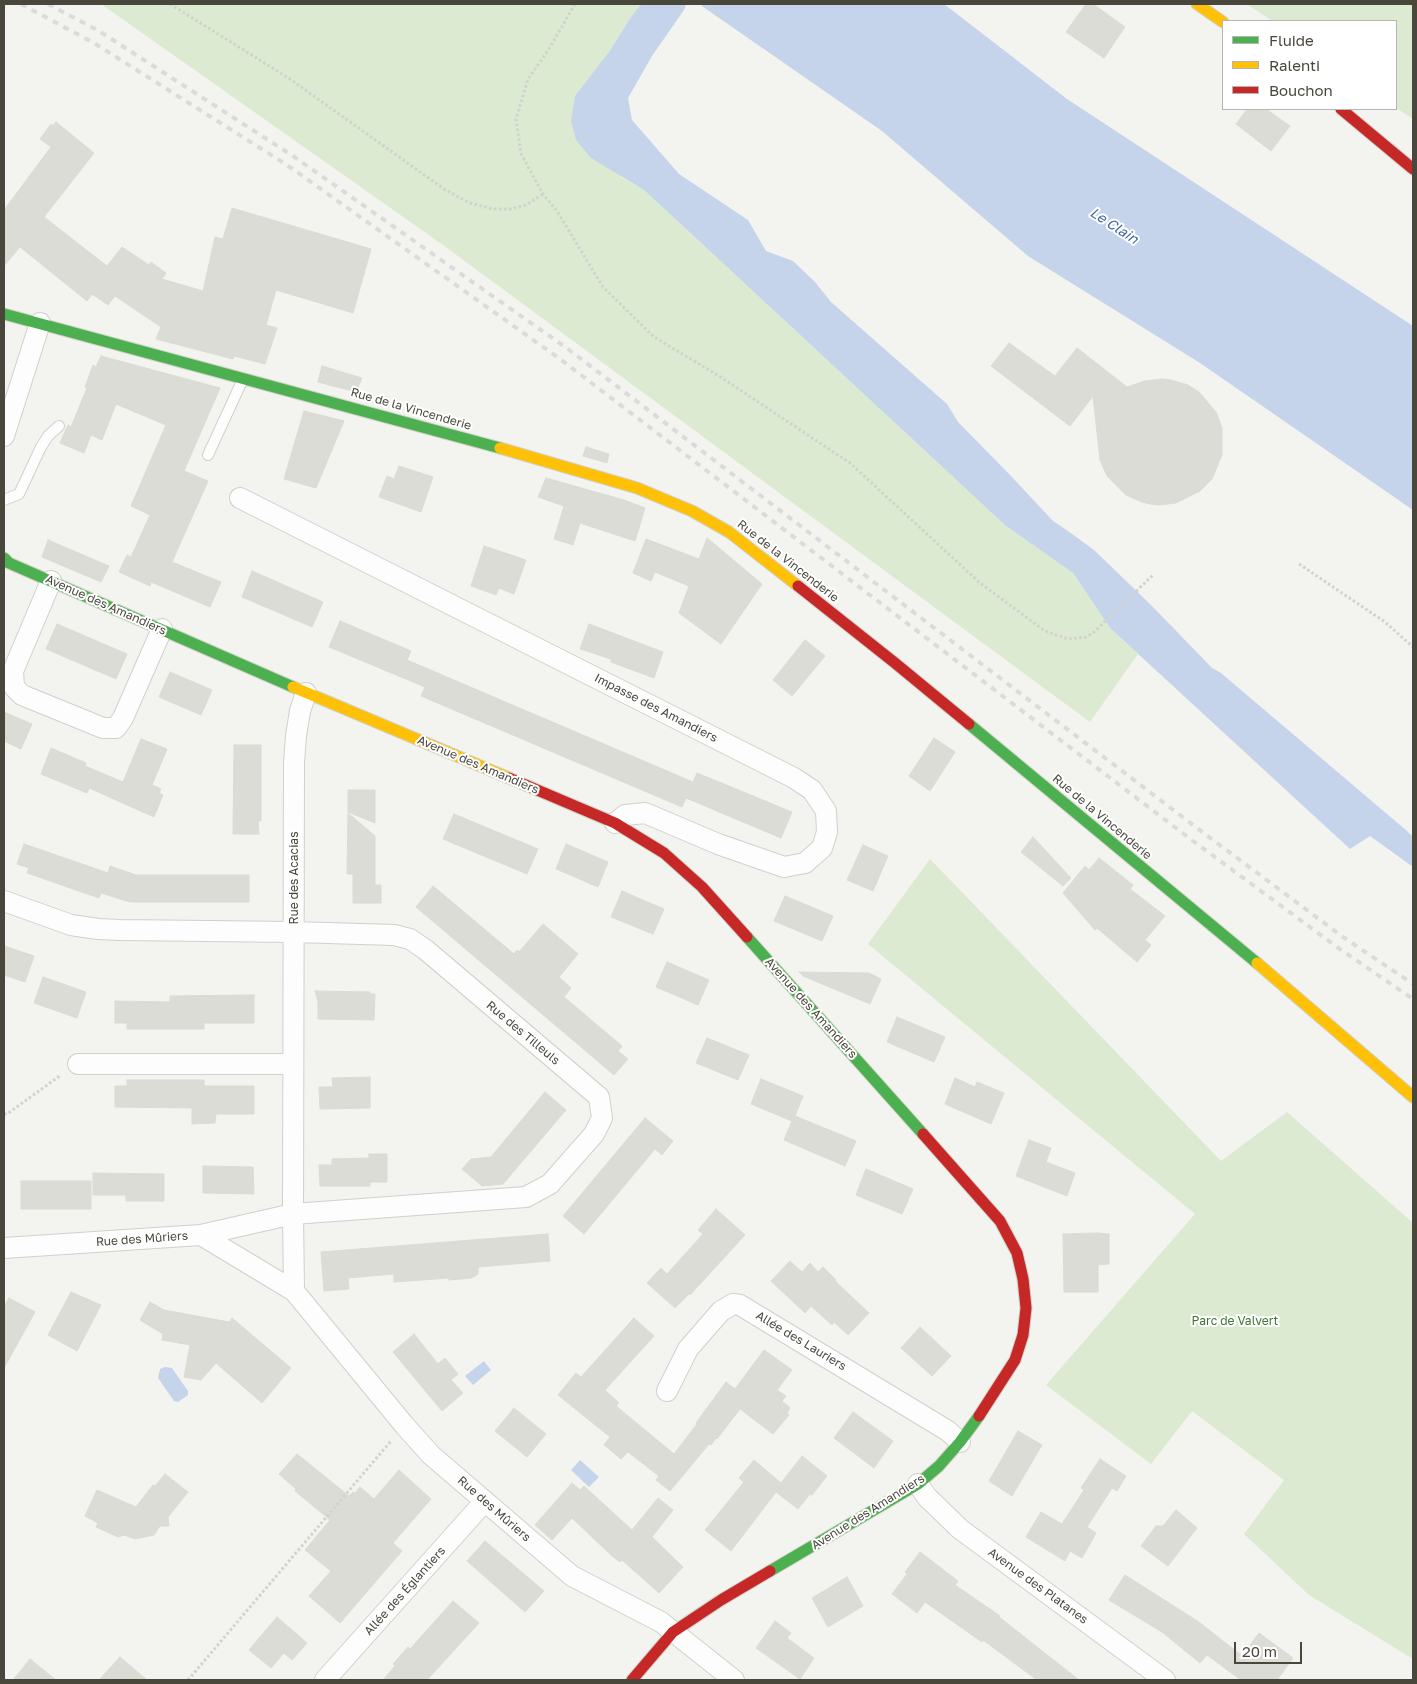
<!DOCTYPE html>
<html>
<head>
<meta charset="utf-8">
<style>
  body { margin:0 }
  #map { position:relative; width:1417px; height:1684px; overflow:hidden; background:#f3f3ef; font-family:"Golos Text",sans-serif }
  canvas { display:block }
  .frame { position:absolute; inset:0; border:5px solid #49463b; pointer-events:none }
  .legend { position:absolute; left:1222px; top:20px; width:175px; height:90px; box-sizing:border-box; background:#fff; border:1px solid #b6b5b1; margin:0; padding:6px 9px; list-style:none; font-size:15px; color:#49463b }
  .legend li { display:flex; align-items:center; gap:10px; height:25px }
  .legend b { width:25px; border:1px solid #b6b5b1 }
  .scale { position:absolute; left:1234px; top:1642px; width:68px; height:22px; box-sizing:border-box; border:2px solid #49463b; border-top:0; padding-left:6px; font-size:15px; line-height:18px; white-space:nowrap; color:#49463b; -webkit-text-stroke:4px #fff; paint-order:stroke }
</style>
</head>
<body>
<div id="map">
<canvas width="1417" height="1684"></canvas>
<div class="frame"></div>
<ul class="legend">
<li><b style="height:6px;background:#4caf50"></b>Fluide</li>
<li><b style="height:6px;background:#ffc107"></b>Ralenti</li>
<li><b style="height:6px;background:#c62828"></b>Bouchon</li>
</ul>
<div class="scale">20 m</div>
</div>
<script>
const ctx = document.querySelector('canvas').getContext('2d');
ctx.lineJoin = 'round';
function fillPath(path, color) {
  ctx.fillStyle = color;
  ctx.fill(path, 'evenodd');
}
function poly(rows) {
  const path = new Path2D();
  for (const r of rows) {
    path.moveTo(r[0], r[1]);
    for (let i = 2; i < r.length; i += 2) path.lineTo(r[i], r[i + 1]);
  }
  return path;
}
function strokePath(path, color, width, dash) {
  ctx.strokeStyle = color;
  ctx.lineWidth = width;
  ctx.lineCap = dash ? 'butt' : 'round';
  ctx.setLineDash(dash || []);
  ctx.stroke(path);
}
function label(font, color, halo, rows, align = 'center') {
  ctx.font = font + ' "Golos Text",sans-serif';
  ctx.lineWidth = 4;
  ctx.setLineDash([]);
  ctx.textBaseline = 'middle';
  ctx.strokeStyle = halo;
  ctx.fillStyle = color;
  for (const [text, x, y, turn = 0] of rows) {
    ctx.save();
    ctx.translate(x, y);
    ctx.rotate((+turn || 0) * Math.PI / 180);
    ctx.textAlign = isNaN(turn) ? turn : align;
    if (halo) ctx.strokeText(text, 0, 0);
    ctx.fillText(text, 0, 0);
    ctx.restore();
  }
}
const green = poly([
  [101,4,641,4,631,17,609,52,621,177,644,190,1006,526,1073,573,1110,628,1138,654,1090,722,443,245],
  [1247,4,1413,4,1413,119,1396,108,1396,21,1272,21],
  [930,859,1221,1161,1287,1112,1413,1223,1413,1659,1309,1595,1244,1534,1284,1480,1192,1411,1151,1464,1046,1385,1195,1214,868,944]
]);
const water = poly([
  [641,4,686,4,684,10,652,56,628,98,632,120,679,174,748,220,766,251,793,261,815,282,831,302,947,404,958,422,1011,476,1053,521,1068,531,1094,550,1152,606,1212,668,1221,673,1407,831,1413,837,1413,867,1370,836,1350,849,1110,628,1073,573,1006,526,644,190,591,158,576,140,571,121,575,96,609,52,631,17],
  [699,4,944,4,1067,99,1413,326,1413,510,1200,363,1028,256,882,131],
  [484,1361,491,1370,473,1385,465,1376],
  [165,1367,172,1368,188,1391,188,1395,178,1402,174,1401,158,1378,160,1369],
  [580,1460,599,1477,589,1487,571,1470]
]);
const building = poly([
  [1086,4,1093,4,1125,27,1104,58,1066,32,1086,4],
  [1247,109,1266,109,1290,126,1271,151,1236,124,1247,109],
  [56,122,94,153,44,217,107,266,122,247,149,265,151,262,166,273,162,279,203,291,215,237,223,239,232,208,371,249,353,313,276,290,266,325,277,328,265,364,234,356,233,359,156,339,161,327,115,296,108,305,92,294,87,301,20,247,4,266,4,210,51,147,40,139,51,124,53,126,56,122],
  [1009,343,1055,376,1077,348,1127,387,1145,381,1163,379,1171,380,1188,385,1199,392,1216,412,1222,428,1222,455,1212,479,1200,491,1176,503,1159,505,1150,504,1142,502,1126,495,1107,476,1100,460,1093,396,1070,426,991,366,1009,343],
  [101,356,220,388,184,471,208,481,172,562,221,582,210,607,151,582,150,586,119,572,127,555,131,557,150,515,131,506,166,425,116,404,102,440,91,435,84,453,60,443,68,425,71,427,87,388,85,387,93,365,96,367,101,356],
  [322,366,362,378,356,392,318,382,322,366],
  [304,411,344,421,316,488,284,479,304,411],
  [586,447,609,454,607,463,583,456,586,447],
  [399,466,433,477,421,512,379,497,387,476,394,479,399,466],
  [546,478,624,500,645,508,635,541,580,523,573,545,554,539,564,506,538,497,546,478],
  [707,538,762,584,721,644,679,613,689,586,655,572,651,581,633,573,646,539,699,559,707,538],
  [48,540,109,566,101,582,42,557,48,540],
  [484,546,526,560,514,594,499,588,496,595,471,586,484,546],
  [252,571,323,602,312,627,242,597,252,571],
  [340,621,411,651,407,660,693,782,697,773,792,812,781,838,686,798,682,807,421,696,425,687,329,647,340,621],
  [57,624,127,654,116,679,46,649,57,624],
  [589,624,663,652,654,678,611,662,611,659,580,649,589,624],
  [805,640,825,656,792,696,773,680,805,640],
  [170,672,212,690,201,715,159,697,170,672],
  [4,712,32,724,21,749,4,741,4,712],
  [934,738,955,752,930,791,909,776,934,738],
  [141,739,167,749,152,785,161,789,159,793,163,795,154,817,89,788,87,793,41,774,51,748,86,763,85,766,123,782,141,739],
  [234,745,261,745,261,821,258,821,259,834,233,834,234,745],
  [348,790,375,790,375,823,348,812,348,790],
  [348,813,375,836,375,885,381,885,381,903,353,903,353,874,347,874,348,813],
  [454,814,538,849,527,874,443,839,454,814],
  [1033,837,1071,878,1063,886,1021,852,1033,837],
  [24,844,108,873,110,866,136,875,249,875,249,902,130,902,101,893,99,898,27,873,29,868,17,864,24,844],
  [566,844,608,862,598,887,556,869,566,844],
  [863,845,888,856,873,891,847,880,863,845],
  [1099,858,1133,885,1130,889,1165,916,1145,940,1151,945,1137,962,1097,928,1095,930,1063,893,1085,866,1089,870,1099,858],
  [433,886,514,954,517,950,519,952,543,924,578,954,559,977,571,988,564,997,622,1046,618,1051,628,1059,614,1075,416,907,433,886],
  [622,891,664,909,653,934,611,917,622,891],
  [785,896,833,916,822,941,774,921,785,896],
  [4,946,34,956,25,982,4,975,4,946],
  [667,962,709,980,698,1005,656,987,667,962],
  [799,972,869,973,881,979,870,1004,803,976,799,972],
  [43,977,86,992,77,1018,34,1003,43,977],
  [315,991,370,992,370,994,375,994,374,1020,318,1019,318,1002,315,991],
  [254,995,254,1023,204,1023,204,1029,127,1029,127,1023,115,1023,115,1001,170,1002,170,996,254,995],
  [897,1017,945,1037,934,1062,887,1042,897,1017],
  [707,1038,749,1055,738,1080,696,1063,707,1038],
  [370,1077,370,1108,320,1109,319,1087,333,1087,332,1078,370,1077],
  [955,1078,975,1087,977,1082,1004,1093,991,1124,945,1104,955,1078],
  [761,1079,803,1096,795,1116,856,1141,845,1166,784,1140,792,1121,751,1104,761,1079],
  [127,1080,204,1080,204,1086,254,1086,254,1114,216,1114,215,1123,192,1124,192,1108,115,1107,115,1086,127,1086,127,1080],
  [545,1092,566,1110,503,1184,482,1186,462,1169,471,1159,491,1157,545,1092],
  [645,1118,673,1141,662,1155,655,1149,584,1234,563,1216,645,1118],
  [1029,1140,1051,1148,1046,1162,1075,1173,1067,1196,1016,1176,1029,1140],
  [369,1154,387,1154,387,1182,370,1182,370,1186,320,1186,319,1165,332,1165,332,1159,369,1158,369,1154],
  [203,1166,253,1167,254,1194,203,1193,203,1166],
  [866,1169,913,1189,902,1214,856,1195,866,1169],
  [93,1173,164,1174,164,1201,126,1201,126,1195,93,1195,93,1173],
  [21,1181,91,1181,91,1209,21,1209,21,1181],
  [716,1209,745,1235,690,1295,689,1294,675,1308,647,1283,661,1268,667,1274,703,1234,698,1230,716,1209],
  [1097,1233,1109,1234,1109,1264,1098,1265,1098,1292,1064,1292,1063,1234,1097,1233],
  [548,1234,550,1261,478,1267,478,1274,472,1278,449,1280,449,1278,394,1282,394,1274,348,1278,349,1289,324,1291,321,1252,548,1234],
  [790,1261,802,1272,810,1263,818,1272,823,1267,836,1280,835,1281,869,1313,848,1335,834,1322,832,1325,811,1306,805,1313,771,1281,790,1261],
  [71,1292,101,1305,77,1351,48,1335,71,1292],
  [9,1298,35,1312,4,1368,4,1307,9,1298],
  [150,1302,164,1310,229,1322,232,1318,291,1368,262,1403,216,1363,201,1380,184,1377,190,1345,162,1340,163,1334,140,1320,150,1302],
  [634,1318,654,1336,605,1390,619,1403,616,1406,674,1454,697,1424,696,1423,726,1382,735,1389,764,1350,792,1370,777,1390,786,1396,782,1401,790,1408,787,1413,789,1415,773,1434,740,1409,717,1439,716,1438,711,1445,709,1444,670,1491,656,1480,659,1476,628,1452,621,1459,604,1445,610,1437,558,1395,576,1373,581,1377,634,1318],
  [920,1327,951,1356,932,1376,901,1348,920,1327],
  [414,1334,438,1364,445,1358,458,1374,451,1380,463,1393,442,1411,393,1352,414,1334],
  [514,1408,546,1434,527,1457,495,1431,514,1408],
  [853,1412,893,1441,874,1468,834,1438,853,1412],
  [1018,1431,1042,1445,1012,1496,989,1481,1018,1431],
  [297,1454,349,1496,353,1492,355,1493,360,1487,374,1499,399,1470,431,1499,393,1543,402,1551,340,1623,309,1596,331,1571,305,1550,330,1520,295,1491,296,1489,279,1474,297,1454],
  [802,1456,827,1476,812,1495,810,1494,798,1509,776,1492,731,1551,705,1530,744,1482,739,1478,754,1460,781,1483,802,1456],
  [1100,1459,1126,1476,1117,1491,1112,1488,1087,1527,1096,1533,1082,1558,1070,1551,1065,1561,1026,1537,1041,1512,1062,1524,1084,1490,1081,1488,1100,1459],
  [165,1474,188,1492,168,1517,169,1526,160,1526,154,1535,135,1539,124,1535,118,1537,96,1527,98,1523,85,1516,97,1490,136,1507,153,1485,155,1486,165,1474],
  [572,1483,580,1490,584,1486,632,1530,658,1498,673,1510,652,1537,683,1567,659,1593,622,1560,620,1562,612,1556,572,1518,552,1540,535,1525,572,1483],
  [1176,1510,1197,1528,1168,1566,1141,1546,1156,1526,1163,1526,1176,1510],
  [485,1541,544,1591,525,1612,467,1561,485,1541],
  [920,1552,958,1581,955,1585,1000,1616,999,1617,1079,1680,1037,1680,983,1640,982,1642,925,1602,917,1613,892,1594,907,1574,905,1572,920,1552],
  [1125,1575,1199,1622,1242,1656,1259,1633,1293,1658,1277,1680,1241,1680,1207,1655,1200,1663,1162,1632,1109,1600,1125,1575],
  [847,1577,863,1606,828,1627,812,1598,847,1577],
  [453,1601,479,1623,427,1680,383,1680,395,1666,393,1664,408,1647,410,1649,453,1601],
  [277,1617,307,1643,292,1660,284,1653,271,1668,249,1650,277,1617],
  [775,1621,791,1633,787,1638,814,1658,800,1679,756,1648,775,1621],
  [120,1657,147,1680,99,1680,120,1657],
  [30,1659,56,1680,13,1680,30,1659]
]);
const path = poly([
  [170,4,290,79,444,189,470,203,493,209,511,209,526,205,543,194],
  [575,4,549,49,528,79,516,119,521,154,543,194,557,211,603,287,654,337,719,376,850,463,980,583,1045,631,1068,639,1086,637,1093,633,1154,574],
  [1299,564,1385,622,1413,647],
  [4,1114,7,1114,61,1075],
  [188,1680,391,1441]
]);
const lane = poly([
  [208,455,243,379],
  [4,500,19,494,41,447,48,436,59,426]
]);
const street = poly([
  [4,436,40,323],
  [240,498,794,778,812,790,826,811,827,832,822,848,805,863,784,867,718,844,645,813,625,815,615,823],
  [51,581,13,671,14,687,22,695,103,728,116,728,123,718,162,629],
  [306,693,300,711,296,736,294,763,293,1214,294,1291,405,1426,431,1455,572,1576,661,1622,734,1680],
  [4,901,71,925,98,929,120,930,294,932,394,935,410,939,426,950,599,1097,602,1118,594,1134,550,1184,526,1197,293,1214,201,1235],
  [78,1064,293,1064],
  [4,1248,201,1235,294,1291],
  [667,1391,688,1349,721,1311,733,1304,740,1305,948,1431,960,1442],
  [918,1484,927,1497,960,1529,1165,1680],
  [325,1680,485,1501]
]);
const fast = poly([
  [4,314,500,448],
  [4,558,9,563,293,687],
  [969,724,1257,963],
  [747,937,923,1134],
  [770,1571,918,1484,939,1466,960,1442,979,1416]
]);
const slow = poly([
  [1197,4,1223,22],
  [500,448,637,488,692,511,729,532,798,586],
  [293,687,509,778],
  [1257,963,1413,1097]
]);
const jam = poly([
  [1341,109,1413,169],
  [798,586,895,663,969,724],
  [509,778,615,823,664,853,702,887,747,937],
  [923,1134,1000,1221,1017,1253,1023,1279,1026,1308,1023,1335,1015,1360,979,1416],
  [632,1680,673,1632,721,1600,770,1571]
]);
const rail = poly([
  [21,4,94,43,287,165,560,359,1189,838,1337,947,1413,999],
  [48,4,99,31,293,156,568,349,1197,828,1343,937,1413,984]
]);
const streetNames = [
  ["Rue de la Vincenderie",411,409,16],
  ["Rue de la Vincenderie",788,561,38],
  ["Avenue des Amandiers",106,605,24],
  ["Impasse des Amandiers",656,708,27],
  ["Avenue des Amandiers",478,765,23],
  ["Rue de la Vincenderie",1102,817,40],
  ["Rue des Acacias",294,878,-90],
  ["Avenue des Amandiers",811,1008,48],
  ["Rue des Tilleuls",523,1033,40],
  ["Rue des Mûriers",142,1239,-4],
  ["Allée des Lauriers",801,1341,31],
  ["Rue des Mûriers",494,1509,41],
  ["Avenue des Amandiers",868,1512,-32],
  ["Avenue des Platanes",1038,1586,36],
  ["Allée des Églantiers",405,1591,-48]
];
const parkNames = [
  ["Parc de Valvert",1235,1321]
];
const waterNames = [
  ["Le Clain",1114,226,33]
];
fillPath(green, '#dcead2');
fillPath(water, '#c5d4eb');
fillPath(building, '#dcdcd7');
strokePath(building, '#dbdad5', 1);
strokePath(lane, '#d1d0cc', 12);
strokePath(street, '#d1d0cc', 22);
strokePath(fast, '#d1d1c7', 13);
strokePath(slow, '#d1d1c7', 13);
strokePath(jam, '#d1d1c7', 13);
strokePath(path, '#d2d2cd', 3, [2.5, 2.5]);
strokePath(lane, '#fdfdfd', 10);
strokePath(street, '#fdfdfd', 20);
strokePath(fast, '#4caf50', 11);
strokePath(slow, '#ffc107', 11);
strokePath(jam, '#c62828', 11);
strokePath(rail, '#dbdbdb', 4, [6, 6]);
label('12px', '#49463b', '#fff', streetNames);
label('12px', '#3f7434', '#fff', parkNames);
label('italic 14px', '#4067a9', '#fff', waterNames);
</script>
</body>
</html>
